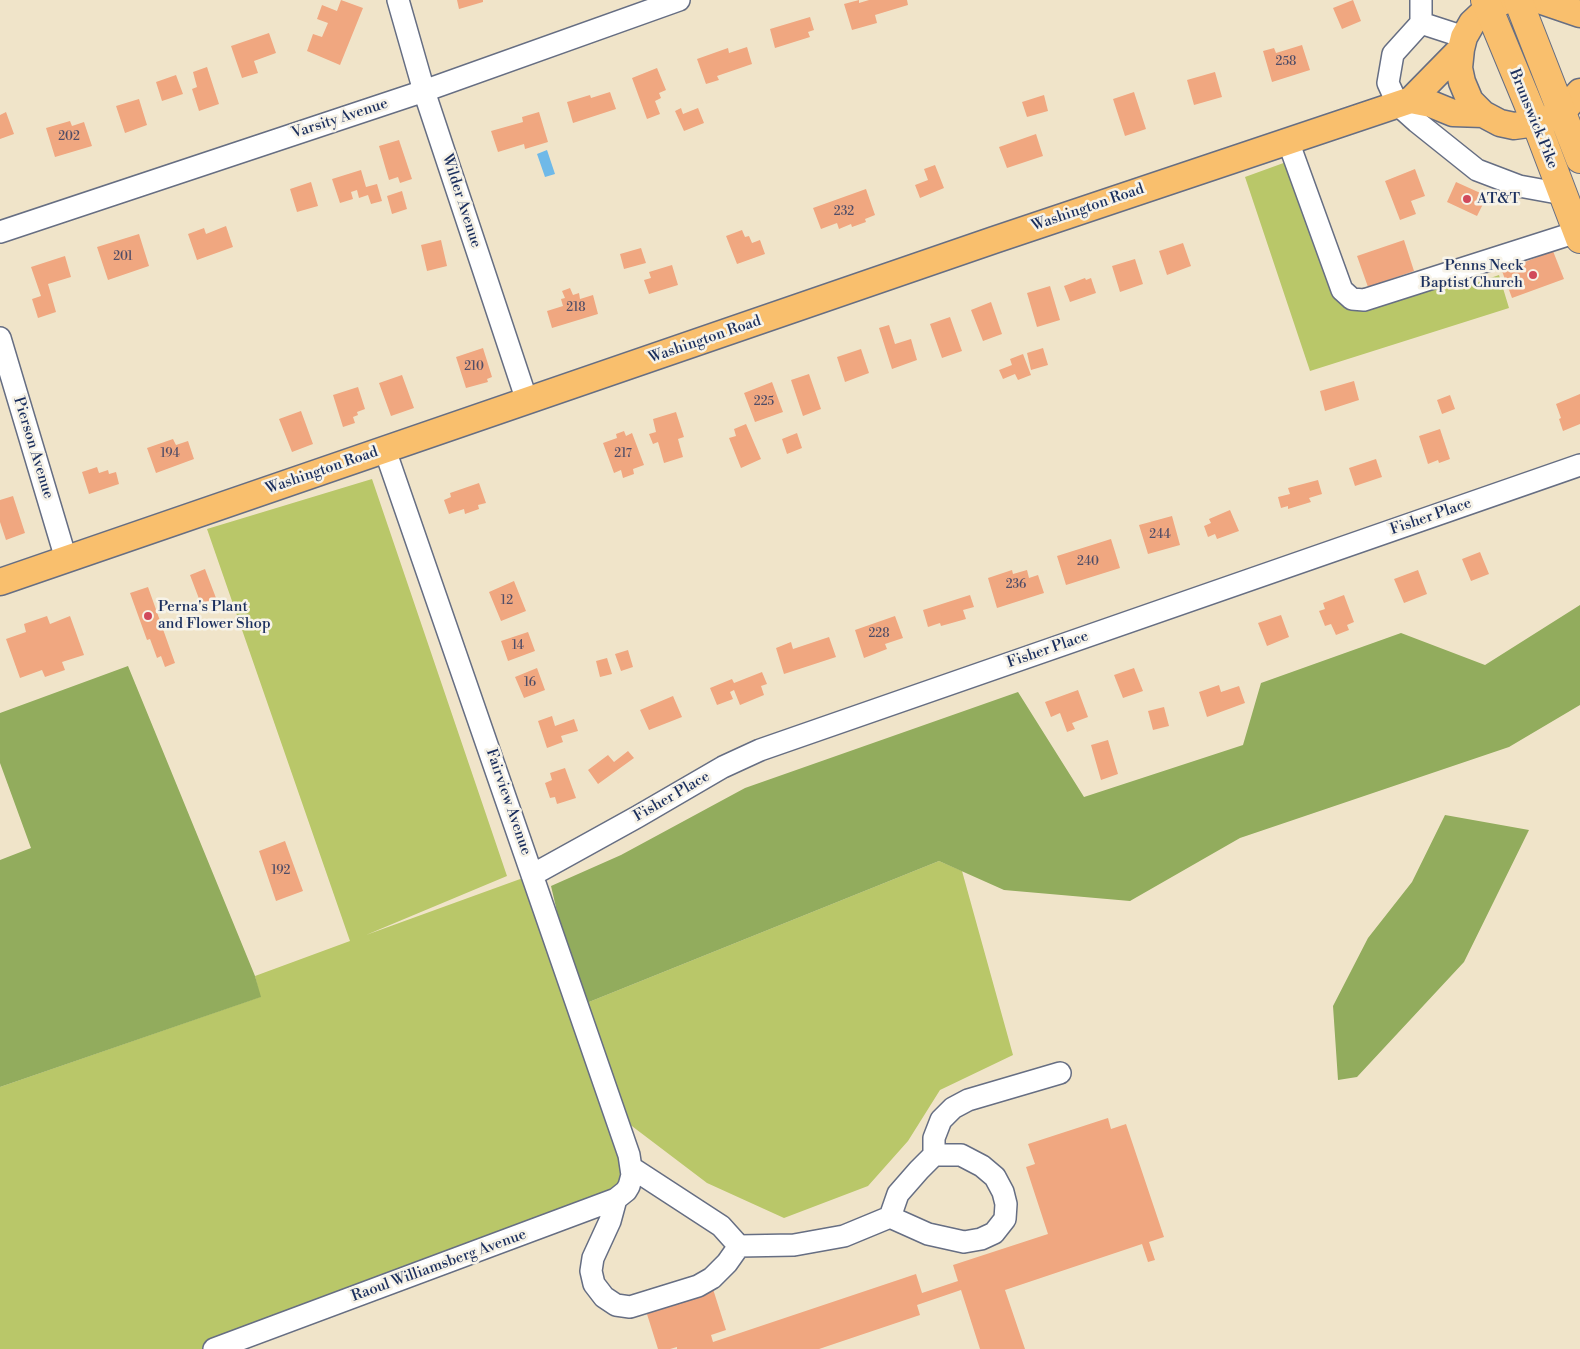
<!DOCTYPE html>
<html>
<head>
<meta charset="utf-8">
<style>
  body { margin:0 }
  canvas { display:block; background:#f0e4c9 }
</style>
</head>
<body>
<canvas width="1580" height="1349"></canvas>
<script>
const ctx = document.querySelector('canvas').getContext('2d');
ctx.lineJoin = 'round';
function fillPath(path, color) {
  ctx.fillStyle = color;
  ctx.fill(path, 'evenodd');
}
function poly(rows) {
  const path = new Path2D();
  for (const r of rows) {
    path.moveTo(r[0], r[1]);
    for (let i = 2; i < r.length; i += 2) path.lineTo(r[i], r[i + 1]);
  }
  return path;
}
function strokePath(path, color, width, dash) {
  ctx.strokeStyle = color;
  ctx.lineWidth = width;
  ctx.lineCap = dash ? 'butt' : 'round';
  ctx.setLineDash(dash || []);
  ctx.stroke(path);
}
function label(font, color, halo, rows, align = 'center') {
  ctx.font = font + ' "Libre Bodoni",serif';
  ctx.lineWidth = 5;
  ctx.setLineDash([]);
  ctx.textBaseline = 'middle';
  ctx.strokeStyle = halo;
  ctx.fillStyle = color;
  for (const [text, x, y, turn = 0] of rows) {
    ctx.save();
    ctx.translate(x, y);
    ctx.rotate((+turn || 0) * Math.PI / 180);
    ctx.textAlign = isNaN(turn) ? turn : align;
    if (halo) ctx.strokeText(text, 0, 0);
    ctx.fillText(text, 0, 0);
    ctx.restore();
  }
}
const green = poly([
  [1289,161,1338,294,1439,282,1456,290,1499,275,1509,308,1310,371,1245,177],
  [372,479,507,876,366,935,534,874,579,1006,939,861,962,871,1013,1055,940,1090,908,1141,868,1186,784,1218,707,1183,616,1114,629,1186,237,1349,0,1349,0,1087,260,997,255,976,350,941,207,529]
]);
const forest = poly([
  [1580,605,1580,705,1509,747,1240,838,1130,901,1004,890,939,861,579,1006,551,886,621,855,745,788,1018,692,1084,797,1243,745,1261,683,1401,633,1485,665],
  [128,666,255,976,261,997,0,1087,0,860,31,848,0,763,0,713],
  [1445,815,1529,830,1464,962,1357,1077,1338,1080,1333,1006,1368,938,1412,882]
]);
const water = poly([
  [547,150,555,174,545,177,537,154]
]);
const building = poly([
  [341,0,363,8,340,65,307,51,313,34,322,37,328,23,317,19,322,5,337,11],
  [457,0,483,0,483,2,459,9],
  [859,0,859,3,869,0,907,0,908,5,875,15,877,23,852,30,844,4],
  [1353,0,1361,21,1342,29,1333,8],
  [810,17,814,30,808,32,810,37,775,48,770,29],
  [269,33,276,53,254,61,258,73,242,78,231,46],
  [1302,45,1310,70,1272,82,1263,51,1274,48,1276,53],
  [747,47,752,64,717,76,719,80,706,84,697,59,728,48,729,53],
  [207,67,219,104,199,111,192,89,197,87,193,72],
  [657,68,666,90,659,93,661,98,655,101,660,114,647,119,632,78],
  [1215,72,1222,97,1194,105,1187,80],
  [176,75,183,94,162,101,156,82],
  [610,92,616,109,573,123,567,102,590,95,591,98],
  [1134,92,1146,129,1125,136,1113,99],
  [1044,95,1048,111,1027,117,1022,102],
  [139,99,147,125,125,133,116,106],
  [681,108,683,114,698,108,704,123,684,131,675,111],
  [6,112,14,134,0,139,0,115],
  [539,112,548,142,525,149,524,144,498,152,491,131,523,122,522,117],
  [70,121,72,126,84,122,92,146,55,157,46,128],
  [1036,134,1043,156,1007,168,999,147],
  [399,140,412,179,400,183,398,177,389,180,379,146],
  [935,165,944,188,920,198,915,185,928,180,924,169],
  [1415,169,1425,196,1411,201,1416,214,1400,220,1385,181],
  [361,170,366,187,377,184,382,201,371,204,368,195,359,198,357,190,351,192,353,199,340,203,332,179],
  [311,182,318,206,297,212,290,189],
  [1456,182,1487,196,1477,216,1447,202],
  [866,189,875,215,865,219,866,222,852,227,851,224,839,229,837,223,821,229,813,208],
  [402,191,407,209,392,214,387,196],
  [226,226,233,247,197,260,188,234,204,228,206,234],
  [742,230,745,237,749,236,752,243,760,240,765,254,737,264,726,236],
  [139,234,149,266,108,280,97,247],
  [441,240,447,266,427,271,421,245],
  [1404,240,1414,271,1368,287,1357,256],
  [1183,243,1191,266,1167,275,1159,251],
  [641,248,646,263,624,269,620,254],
  [1553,251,1564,279,1512,298,1502,271],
  [65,256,71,277,48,284,56,312,38,318,32,299,41,296,31,267],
  [1135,259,1143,284,1120,292,1112,266],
  [672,265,678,285,649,294,644,280,651,278,649,272],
  [1085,278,1086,280,1091,278,1096,293,1070,302,1064,286],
  [1050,286,1060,320,1037,327,1027,293],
  [570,288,573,295,579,293,580,299,593,295,598,314,552,328,547,311,563,306,561,299,565,298,562,291],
  [991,302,1002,334,983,341,971,310],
  [950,317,962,351,942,358,930,324],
  [889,325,895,344,911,339,917,360,892,369,879,328],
  [483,348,492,377,487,379,488,382,466,388,456,357],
  [1043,348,1048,365,1031,370,1027,353],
  [861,349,869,373,845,382,837,357],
  [1023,354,1031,375,1018,380,1015,374,1003,379,999,370,1012,365,1010,359],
  [809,374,821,409,803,416,791,380],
  [402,375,414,408,391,416,379,383],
  [1354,381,1359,400,1325,411,1320,391],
  [772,382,783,412,755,422,744,393],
  [358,387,365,409,357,412,358,415,353,417,355,423,343,427,333,395],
  [1580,394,1580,424,1563,431,1559,419,1561,418,1556,404],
  [1450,395,1455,409,1442,414,1437,400],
  [301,411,313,444,292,452,279,419],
  [676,412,684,437,678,439,683,457,664,463,658,442,653,444,649,434,656,432,653,419],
  [746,424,761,459,741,468,729,438,736,436,734,429],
  [1440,429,1450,459,1439,463,1438,460,1428,464,1419,436],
  [624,431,626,436,632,433,644,465,633,469,634,474,623,478,621,470,614,473,603,443,617,438,616,434],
  [797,433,802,448,787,454,782,439],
  [173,439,176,445,188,441,194,459,156,473,147,448],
  [1376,459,1382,477,1355,486,1349,468],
  [97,467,99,473,108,470,109,474,116,472,119,484,89,494,82,472],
  [1318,480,1322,494,1309,498,1311,502,1288,509,1288,506,1281,508,1278,497,1290,494,1288,488],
  [479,483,486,503,478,505,479,509,465,514,464,509,449,514,444,500,451,497,450,493],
  [13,496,25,533,6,540,0,522,0,500],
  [1230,510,1239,531,1217,539,1215,534,1208,537,1204,526,1211,523,1209,519],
  [1172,516,1180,545,1148,554,1139,525],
  [1111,539,1120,568,1066,585,1057,556],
  [1480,552,1489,574,1471,581,1462,559],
  [205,569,216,598,201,604,190,575],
  [1012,570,1013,574,1027,570,1029,578,1038,575,1044,593,997,608,988,578],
  [1418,570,1427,594,1404,603,1394,579],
  [514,581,526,611,501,621,489,592],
  [148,587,175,663,165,667,161,656,157,658,150,639,147,640,130,593],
  [970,595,974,607,963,610,966,619,941,626,940,623,928,627,923,610],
  [1344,595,1354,622,1347,625,1349,630,1336,635,1331,624,1325,626,1319,611,1325,609,1323,603],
  [1281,615,1289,637,1267,646,1258,623],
  [47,616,50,624,70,616,84,655,62,662,65,670,45,677,42,670,20,678,6,639,26,632,24,624],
  [895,616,903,638,885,644,887,649,864,658,855,630],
  [528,632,535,651,508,661,501,641],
  [829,637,836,657,784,674,776,648,791,642,793,649],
  [628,650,633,667,621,671,615,654],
  [607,658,612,674,600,677,596,661],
  [537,668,545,690,524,698,515,677],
  [1134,668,1143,691,1123,698,1114,675],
  [762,672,767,684,761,686,764,695,740,705,734,690,730,692,733,699,717,705,710,688,732,679,734,683],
  [1219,685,1221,692,1239,686,1245,703,1207,717,1199,692],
  [1078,690,1088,717,1072,723,1075,729,1067,732,1060,713,1051,717,1045,702],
  [673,696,682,717,649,730,640,710],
  [1164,707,1169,726,1153,730,1148,711],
  [552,716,555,726,574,719,578,731,561,736,563,742,547,748,538,721],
  [1108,740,1118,774,1101,780,1091,745],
  [628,751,634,758,598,784,588,770,608,755,614,762],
  [565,768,576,798,557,804,555,797,550,798,545,783,552,780,550,773],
  [285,841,303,891,276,901,259,851],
  [1108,1118,1111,1129,1126,1124,1164,1237,1149,1242,1155,1260,1148,1262,1142,1244,1005,1290,1025,1349,980,1349,961,1290,917,1305,920,1315,819,1349,677,1349,677,1347,670,1349,658,1349,646,1311,713,1289,726,1330,711,1335,713,1342,916,1274,922,1293,958,1281,953,1265,1048,1234,1026,1167,1035,1164,1028,1144]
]);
const minor = poly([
  [398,0,424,91,527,401],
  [1421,0,1421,23,1464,37],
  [1421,23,1393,54,1388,83,1398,105,1417,122,1477,170,1519,186,1563,194],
  [1288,141,1342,290,1352,299,1364,300,1577,232],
  [0,232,424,91,679,0],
  [0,338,66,559],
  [534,874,637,817,723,767,760,750,1580,465],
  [632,1168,721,1226,739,1246,794,1245,844,1236,890,1217,898,1194,919,1170,934,1155,934,1138,941,1120,953,1108,968,1100,1060,1073],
  [616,1199,610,1221,593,1258,591,1271,594,1284,604,1297,616,1305,630,1307,698,1286,712,1278,727,1263,739,1246],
  [890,1217,928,1234,964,1242,981,1239,994,1233,1005,1219,1006,1204,1003,1192,995,1177,982,1166,961,1155,934,1155],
  [214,1349,616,1199,626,1191,629,1186,632,1175,629,1155,385,450]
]);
const major = poly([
  [1506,0,1488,8,1472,23,1464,37,1461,49,1459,68,1462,82,1470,101,1483,114,1500,123,1514,126,1536,123,1550,118,1563,111,1580,92],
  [1539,0,1580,14],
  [1411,100,1431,104,1453,113,1483,114],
  [0,582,994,240,1411,100,1461,49]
]);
const highway = poly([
  [1485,0,1536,123,1580,239],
  [1518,0,1580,159]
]);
const markers = [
  [1467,199,5,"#d1495b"],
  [1533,275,5,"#d1495b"],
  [148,616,5,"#d1495b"]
];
const numberNames = [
  ["258",1286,62],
  ["202",69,137],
  ["232",844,212],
  ["201",123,257],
  ["218",576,308],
  ["210",474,367],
  ["225",764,402],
  ["194",170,454],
  ["217",623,454],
  ["244",1160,535],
  ["240",1088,562],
  ["236",1016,585],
  ["12",507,601],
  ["228",879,634],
  ["14",518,646],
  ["16",530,683],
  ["192",281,871]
];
const streetNames = [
  ["Varsity Avenue",340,119,-18],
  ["Brunswick Pike",1533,119,68],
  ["Wilder Avenue",461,201,72],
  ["Washington Road",1088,208,-19],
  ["Washington Road",705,340,-19],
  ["Pierson Avenue",33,448,73],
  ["Washington Road",322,471,-19],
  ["Fisher Place",1431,517,-19],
  ["Fisher Place",1048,650,-19],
  ["Fisher Place",672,797,-30],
  ["Fairview Avenue",508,802,71],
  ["Raoul Williamsberg Avenue",439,1266,-20]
];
const poiNames = [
  ["AT&T",1477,199],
  ["Penns Neck",1523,266,"right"],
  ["Baptist Church",1523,283,"right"],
  ["Perna's Plant",158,607],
  ["and Flower Shop",158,624]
];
fillPath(green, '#b9c769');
fillPath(forest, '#92ac5d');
fillPath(water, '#6fb9e8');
fillPath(building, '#f0a780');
strokePath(minor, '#666e83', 24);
strokePath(major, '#666e83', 29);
strokePath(highway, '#666e83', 30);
strokePath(minor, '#fff', 21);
strokePath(major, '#f9bf6d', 26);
strokePath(highway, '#f9bf6d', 28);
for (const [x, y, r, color] of markers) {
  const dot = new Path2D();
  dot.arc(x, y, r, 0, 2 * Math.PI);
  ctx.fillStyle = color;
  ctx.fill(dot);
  strokePath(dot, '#f7f3e8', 2);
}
label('12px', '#504d66', null, numberNames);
label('15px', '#1b2f5e', '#f7f3e8', streetNames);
label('15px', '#1b2f5e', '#f7f3e8', poiNames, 'left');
</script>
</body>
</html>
